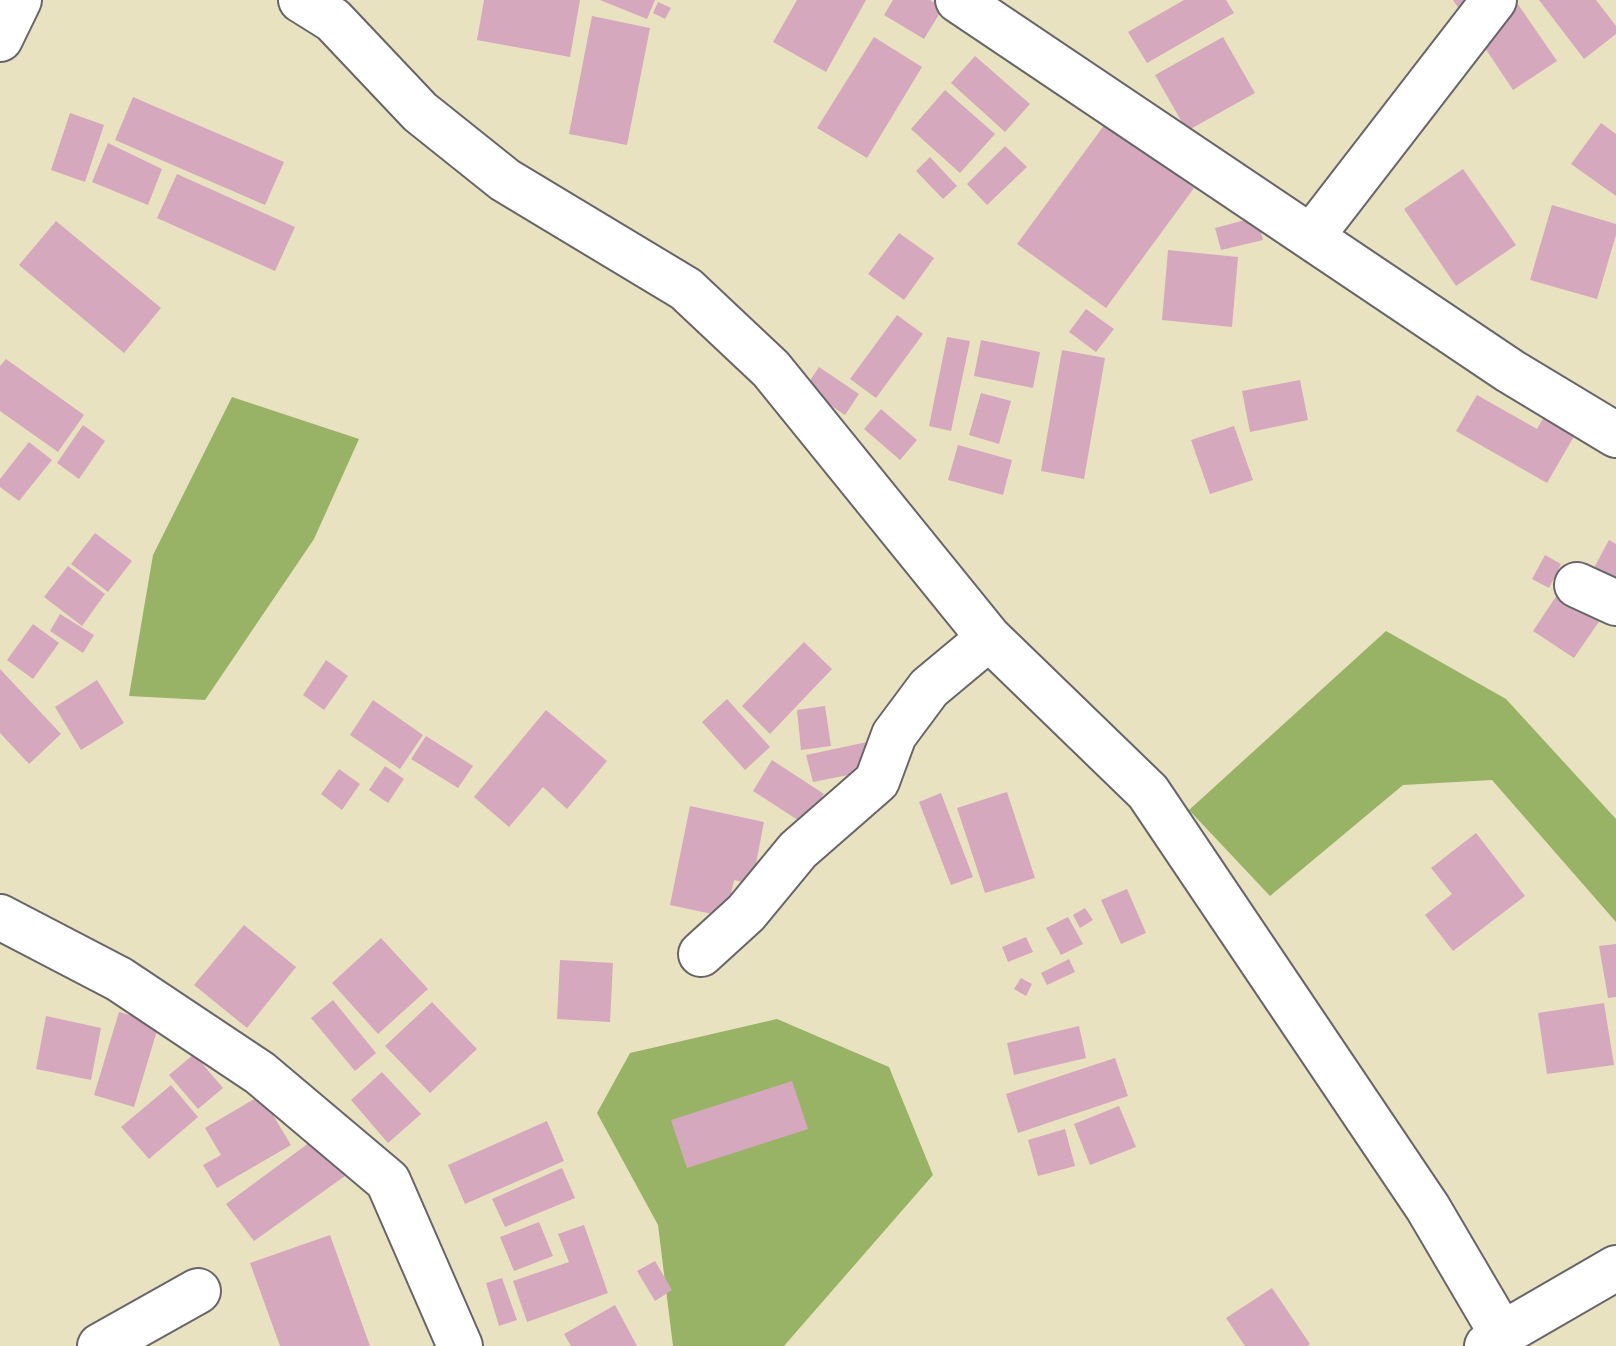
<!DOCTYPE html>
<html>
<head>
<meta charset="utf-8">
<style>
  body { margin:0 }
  canvas { display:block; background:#e8e2c0 }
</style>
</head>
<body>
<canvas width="1616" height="1346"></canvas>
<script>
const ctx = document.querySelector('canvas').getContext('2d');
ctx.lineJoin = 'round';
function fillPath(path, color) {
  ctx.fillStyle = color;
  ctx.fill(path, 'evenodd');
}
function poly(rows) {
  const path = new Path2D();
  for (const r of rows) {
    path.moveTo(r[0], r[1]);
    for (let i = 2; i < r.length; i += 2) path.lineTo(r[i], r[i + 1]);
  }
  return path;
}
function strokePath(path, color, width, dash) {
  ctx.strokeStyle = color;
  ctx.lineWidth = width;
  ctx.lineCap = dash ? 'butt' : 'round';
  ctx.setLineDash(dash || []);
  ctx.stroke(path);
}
const forest = poly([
  [232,397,359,439,314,539,205,700,129,696,153,555],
  [1386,631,1506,699,1616,819,1616,922,1492,780,1403,785,1270,896,1189,810],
  [777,1019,889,1067,933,1175,784,1346,673,1346,658,1225,597,1113,630,1053]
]);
const building = poly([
  [484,0,580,0,570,57,477,40],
  [600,0,655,0,647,19],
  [797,0,866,0,826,72,773,42],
  [893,0,930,0,943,8,924,39,884,15],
  [1184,0,1226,0,1234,13,1147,63,1128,32],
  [1453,0,1515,0,1557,61,1513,90],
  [1539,0,1596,0,1616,26,1616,34,1584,59],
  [658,2,671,8,665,19,653,13],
  [592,16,650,28,627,145,569,134],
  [874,37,922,67,867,158,817,128],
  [1223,37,1255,93,1187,131,1155,75],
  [975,56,1030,104,1005,132,951,83],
  [945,90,995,134,960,173,911,129],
  [133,97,284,162,265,205,115,140],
  [70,113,104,125,85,182,51,170],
  [1601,123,1616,134,1616,196,1571,164],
  [1105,124,1194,188,1106,308,1017,244],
  [108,143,162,169,148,205,92,182],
  [1005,146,1027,167,987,205,967,184],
  [930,157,957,186,943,199,916,171],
  [1463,169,1516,245,1456,286,1404,209],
  [177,174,295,227,275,271,157,218],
  [1552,205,1616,224,1616,235,1597,299,1530,280],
  [1257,217,1263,240,1221,250,1215,228],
  [56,221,161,308,124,353,19,265],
  [899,233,934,258,904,300,868,274],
  [1168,250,1238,257,1232,327,1162,320],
  [1086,309,1114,329,1096,352,1069,332],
  [897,315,923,334,876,398,850,379],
  [947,337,970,341,951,431,929,426],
  [981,340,1040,352,1033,388,974,376],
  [1062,350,1105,358,1084,479,1041,471],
  [6,359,84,415,58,452,0,411,0,366],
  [819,367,859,394,845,415,805,388],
  [1300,380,1308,420,1250,432,1242,391],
  [981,393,1011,401,999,444,969,435],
  [1477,395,1537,429,1549,408,1580,426,1547,483,1456,431],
  [881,409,917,440,900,460,864,429],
  [83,425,105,441,79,479,57,463],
  [1234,426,1253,480,1210,494,1191,440],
  [29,442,52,460,19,501,0,487,0,479],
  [958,445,1012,460,1003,495,948,480],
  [95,533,132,561,108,592,71,564],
  [1609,540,1616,544,1616,594,1588,579],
  [1545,555,1561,564,1549,588,1532,579],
  [68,566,105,594,82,626,44,597],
  [1565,583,1607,610,1574,658,1533,631],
  [60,614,94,635,83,653,50,631],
  [33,624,59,643,33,679,7,660],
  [804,642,832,669,770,734,742,706],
  [326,660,348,676,324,710,303,695],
  [0,669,61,734,29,764,0,733],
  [97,680,124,723,81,750,55,707],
  [727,699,770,747,745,770,702,722],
  [373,700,423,735,400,769,350,735],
  [825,706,831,746,801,750,797,710],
  [546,710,607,761,567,809,543,787,509,827,474,797],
  [426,736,473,766,458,788,411,759],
  [872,741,878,769,813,782,806,755],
  [772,760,824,794,804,824,753,791],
  [385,766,404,779,388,803,369,790],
  [339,769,360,784,342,810,321,794],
  [1007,792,1035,878,985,893,957,808],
  [941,793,973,877,951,885,919,802],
  [690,806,764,822,752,884,734,880,726,917,670,905],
  [1476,833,1525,896,1453,951,1425,915,1452,894,1431,868],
  [1127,889,1146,933,1121,944,1101,900],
  [1085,908,1093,920,1080,928,1073,915],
  [1068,917,1083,944,1061,955,1046,928],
  [244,925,296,967,247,1028,194,985],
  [1026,937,1033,952,1008,962,1002,947],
  [381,938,428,989,378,1034,332,983],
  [1616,944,1616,997,1608,998,1599,946],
  [1069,959,1075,972,1047,985,1041,973],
  [560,960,613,963,610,1022,557,1019],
  [1021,978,1032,984,1026,996,1014,989],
  [333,1000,376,1053,355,1071,311,1018],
  [432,1002,477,1049,430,1093,385,1046],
  [1604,1003,1614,1065,1547,1074,1538,1013],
  [119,1012,159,1024,134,1107,94,1095],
  [46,1016,101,1028,91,1080,36,1069],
  [1079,1026,1086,1058,1014,1075,1007,1043],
  [194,1054,223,1088,198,1109,169,1075],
  [1115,1058,1128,1096,1018,1133,1006,1094],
  [382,1072,421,1114,388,1143,351,1100],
  [792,1081,808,1129,687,1168,671,1120],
  [171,1085,198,1117,149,1159,121,1127],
  [261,1095,291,1145,217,1188,203,1165,221,1155,205,1128],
  [1119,1106,1136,1147,1090,1165,1074,1124],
  [547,1121,564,1161,465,1204,448,1165],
  [1065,1129,1075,1166,1038,1176,1028,1140],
  [317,1137,345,1176,254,1241,226,1204],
  [562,1168,575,1198,505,1227,492,1199],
  [539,1222,553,1256,514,1271,500,1237],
  [584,1225,608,1293,527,1322,513,1281,569,1262,558,1234],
  [330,1235,370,1346,280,1346,250,1263],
  [655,1261,672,1290,655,1301,637,1271],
  [502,1278,517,1320,499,1326,486,1283],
  [1272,1288,1310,1344,1307,1346,1245,1346,1226,1318],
  [615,1305,637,1346,571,1346,564,1334]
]);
const minor = poly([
  [301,0,333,20,420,112,505,180,686,289,771,369,989,638,1148,792,1428,1208,1502,1334],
  [958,0,1510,371,1616,435],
  [0,39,19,0],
  [1311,237,1494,0],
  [1577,585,1616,603],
  [0,917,119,979,260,1073,388,1181,460,1346],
  [701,954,746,913,798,850,877,781,894,735,929,688,989,638],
  [100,1346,198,1291],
  [1487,1346,1502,1334,1616,1268]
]);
fillPath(forest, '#98b365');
fillPath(building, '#d6a8bd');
strokePath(minor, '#67656a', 48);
strokePath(minor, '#fff', 44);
</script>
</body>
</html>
